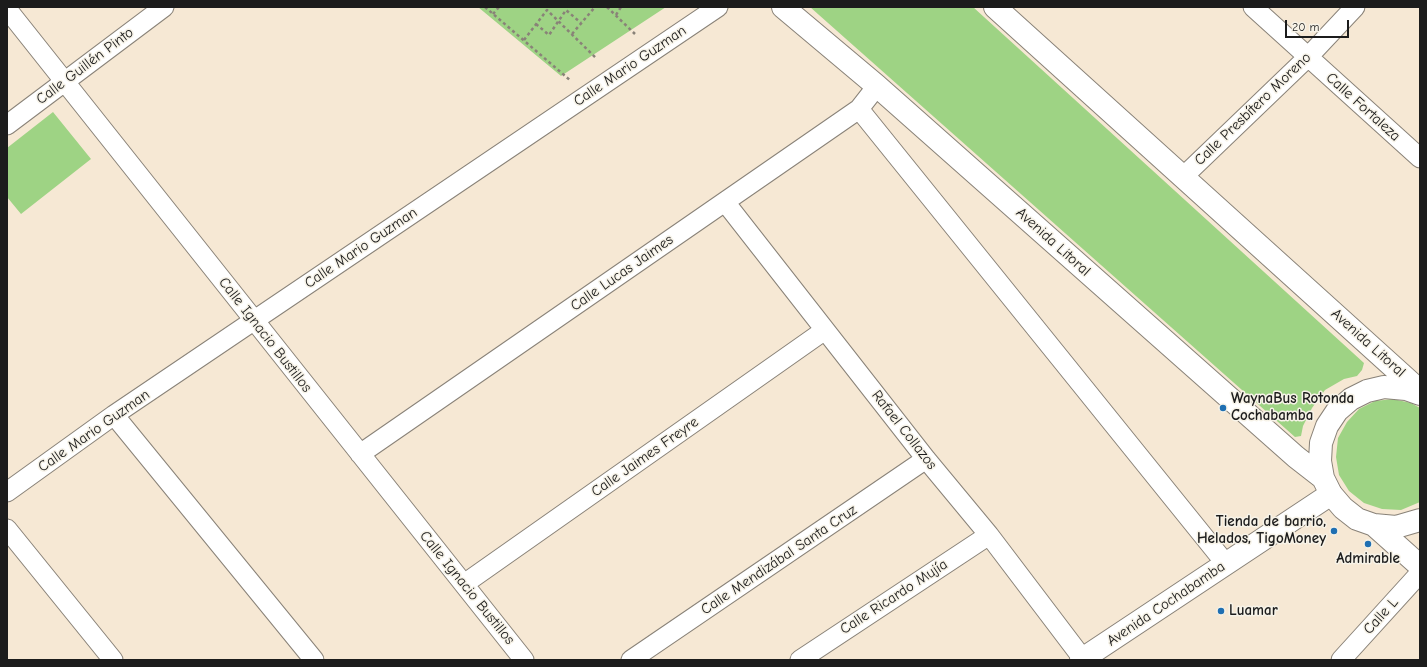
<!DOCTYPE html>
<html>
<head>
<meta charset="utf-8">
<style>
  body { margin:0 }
  #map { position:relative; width:1427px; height:667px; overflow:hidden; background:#f6e8d4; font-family:"Comic Neue",sans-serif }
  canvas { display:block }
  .frame { position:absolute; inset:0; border:8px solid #1c1c1c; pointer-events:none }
  .scale { position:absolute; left:1285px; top:20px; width:64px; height:18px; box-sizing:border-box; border:2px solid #1c1c1c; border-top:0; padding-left:5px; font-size:12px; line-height:14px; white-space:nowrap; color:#1c1c1c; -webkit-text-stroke:3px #f7f3e8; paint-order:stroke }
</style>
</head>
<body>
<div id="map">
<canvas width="1427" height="667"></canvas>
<div class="frame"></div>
<div class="scale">20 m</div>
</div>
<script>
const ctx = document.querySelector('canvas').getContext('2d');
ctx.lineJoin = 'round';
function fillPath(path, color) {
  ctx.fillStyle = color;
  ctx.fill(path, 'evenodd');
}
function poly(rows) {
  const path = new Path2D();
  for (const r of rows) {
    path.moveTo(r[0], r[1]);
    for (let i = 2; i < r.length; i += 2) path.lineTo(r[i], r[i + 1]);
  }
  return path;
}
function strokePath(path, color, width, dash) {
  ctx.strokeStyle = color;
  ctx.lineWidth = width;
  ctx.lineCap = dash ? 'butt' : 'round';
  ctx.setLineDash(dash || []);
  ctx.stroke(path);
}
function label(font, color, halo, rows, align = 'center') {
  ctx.font = font + ' "Comic Neue",sans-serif';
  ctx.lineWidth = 3;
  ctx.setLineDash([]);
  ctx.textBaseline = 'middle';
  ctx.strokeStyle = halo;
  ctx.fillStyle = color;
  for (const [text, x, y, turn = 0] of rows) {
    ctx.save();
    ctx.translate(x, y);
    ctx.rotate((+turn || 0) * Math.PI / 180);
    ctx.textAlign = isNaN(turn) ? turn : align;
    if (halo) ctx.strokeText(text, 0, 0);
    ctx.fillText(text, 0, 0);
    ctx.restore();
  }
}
const green = poly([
  [478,7,666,7,561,76],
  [810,7,973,7,1364,363,1362,370,1357,376,1344,379,1325,390,1312,408,1303,426,1301,436,1295,437],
  [53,112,91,159,21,214,7,197,7,148],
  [1393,399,1411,403,1420,408,1420,502,1401,510,1382,509,1364,503,1349,491,1339,475,1336,457,1338,438,1347,422,1359,409,1375,401]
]);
const path = poly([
  [485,7,571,81],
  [607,7,635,34],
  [493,14,499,7],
  [616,15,621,7],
  [536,24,549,35,566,10,581,23],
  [572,34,595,7],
  [524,40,547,10,597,59]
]);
const minor = poly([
  [1253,7,1420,158],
  [7,9,524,660],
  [859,109,1226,564],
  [7,125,164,7],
  [1184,176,1308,57,1355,7],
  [725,202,926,459,989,535,1083,659],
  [114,415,314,660],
  [360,454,859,109,877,86],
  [7,492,114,415,718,7],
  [7,529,113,660],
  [464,584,825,330],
  [631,660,926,459],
  [800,660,989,535],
  [1341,660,1420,573]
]);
const secondary = poly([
  [1081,660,1331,494]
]);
const primary = poly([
  [783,7,877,86,1296,457,1323,478],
  [995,7,1420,391],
  [1420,394,1406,389,1384,387,1367,391,1351,399,1337,411,1327,426,1321,443,1320,461,1323,478,1331,494,1343,508,1357,519,1374,525,1396,527,1420,520],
  [1374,525,1420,566]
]);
const markers = [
  [1223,408,4,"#1f6fb2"],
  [1334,531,4,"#1f6fb2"],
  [1368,544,4,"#1f6fb2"],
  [1221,611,4,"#1f6fb2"]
];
const streetNames = [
  ["Calle Guillén Pinto",85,66,-37],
  ["Calle Mario Guzman",630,66,-34],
  ["Calle Fortaleza",1363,107,42],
  ["Calle Presbítero Moreno",1253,109,-44],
  ["Avenida Litoral",1053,242,42],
  ["Calle Mario Guzman",361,248,-34],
  ["Calle Lucas Jaimes",622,273,-35],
  ["Calle Ignacio Bustillos",265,335,52],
  ["Avenida Litoral",1368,343,42],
  ["Rafael Collazos",904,430,52],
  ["Calle Mario Guzman",94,431,-35],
  ["Calle Jaimes Freyre",645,457,-35],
  ["Calle Mendizábal Santa Cruz",779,560,-34],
  ["Calle Ignacio Bustillos",467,588,51],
  ["Calle Ricardo Mujía",894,597,-33],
  ["Avenida Cochabamba",1166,604,-34],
  ["Calle L",1381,616,-48]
];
const poiNames = [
  ["WaynaBus Rotonda",1231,399],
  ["Cochabamba",1231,416],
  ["Tienda de barrio,",1326,522,"right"],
  ["Helados, TigoMoney",1326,539,"right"],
  ["Admirable",1368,559,"center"],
  ["Luamar",1229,611]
];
fillPath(green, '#9ed384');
strokePath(minor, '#898278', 21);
strokePath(secondary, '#898278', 24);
strokePath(primary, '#898278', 24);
strokePath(path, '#898278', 2.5, [3, 3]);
strokePath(minor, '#fff', 19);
strokePath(secondary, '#fff', 22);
strokePath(primary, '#fff', 22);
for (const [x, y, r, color] of markers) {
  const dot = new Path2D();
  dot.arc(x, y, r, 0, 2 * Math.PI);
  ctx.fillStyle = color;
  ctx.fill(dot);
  strokePath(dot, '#f7f3e8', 1.5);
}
label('15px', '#1c1c1c', '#f7f3e8', streetNames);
label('bold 15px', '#1c1c1c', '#f7f3e8', poiNames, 'left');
</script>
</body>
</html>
